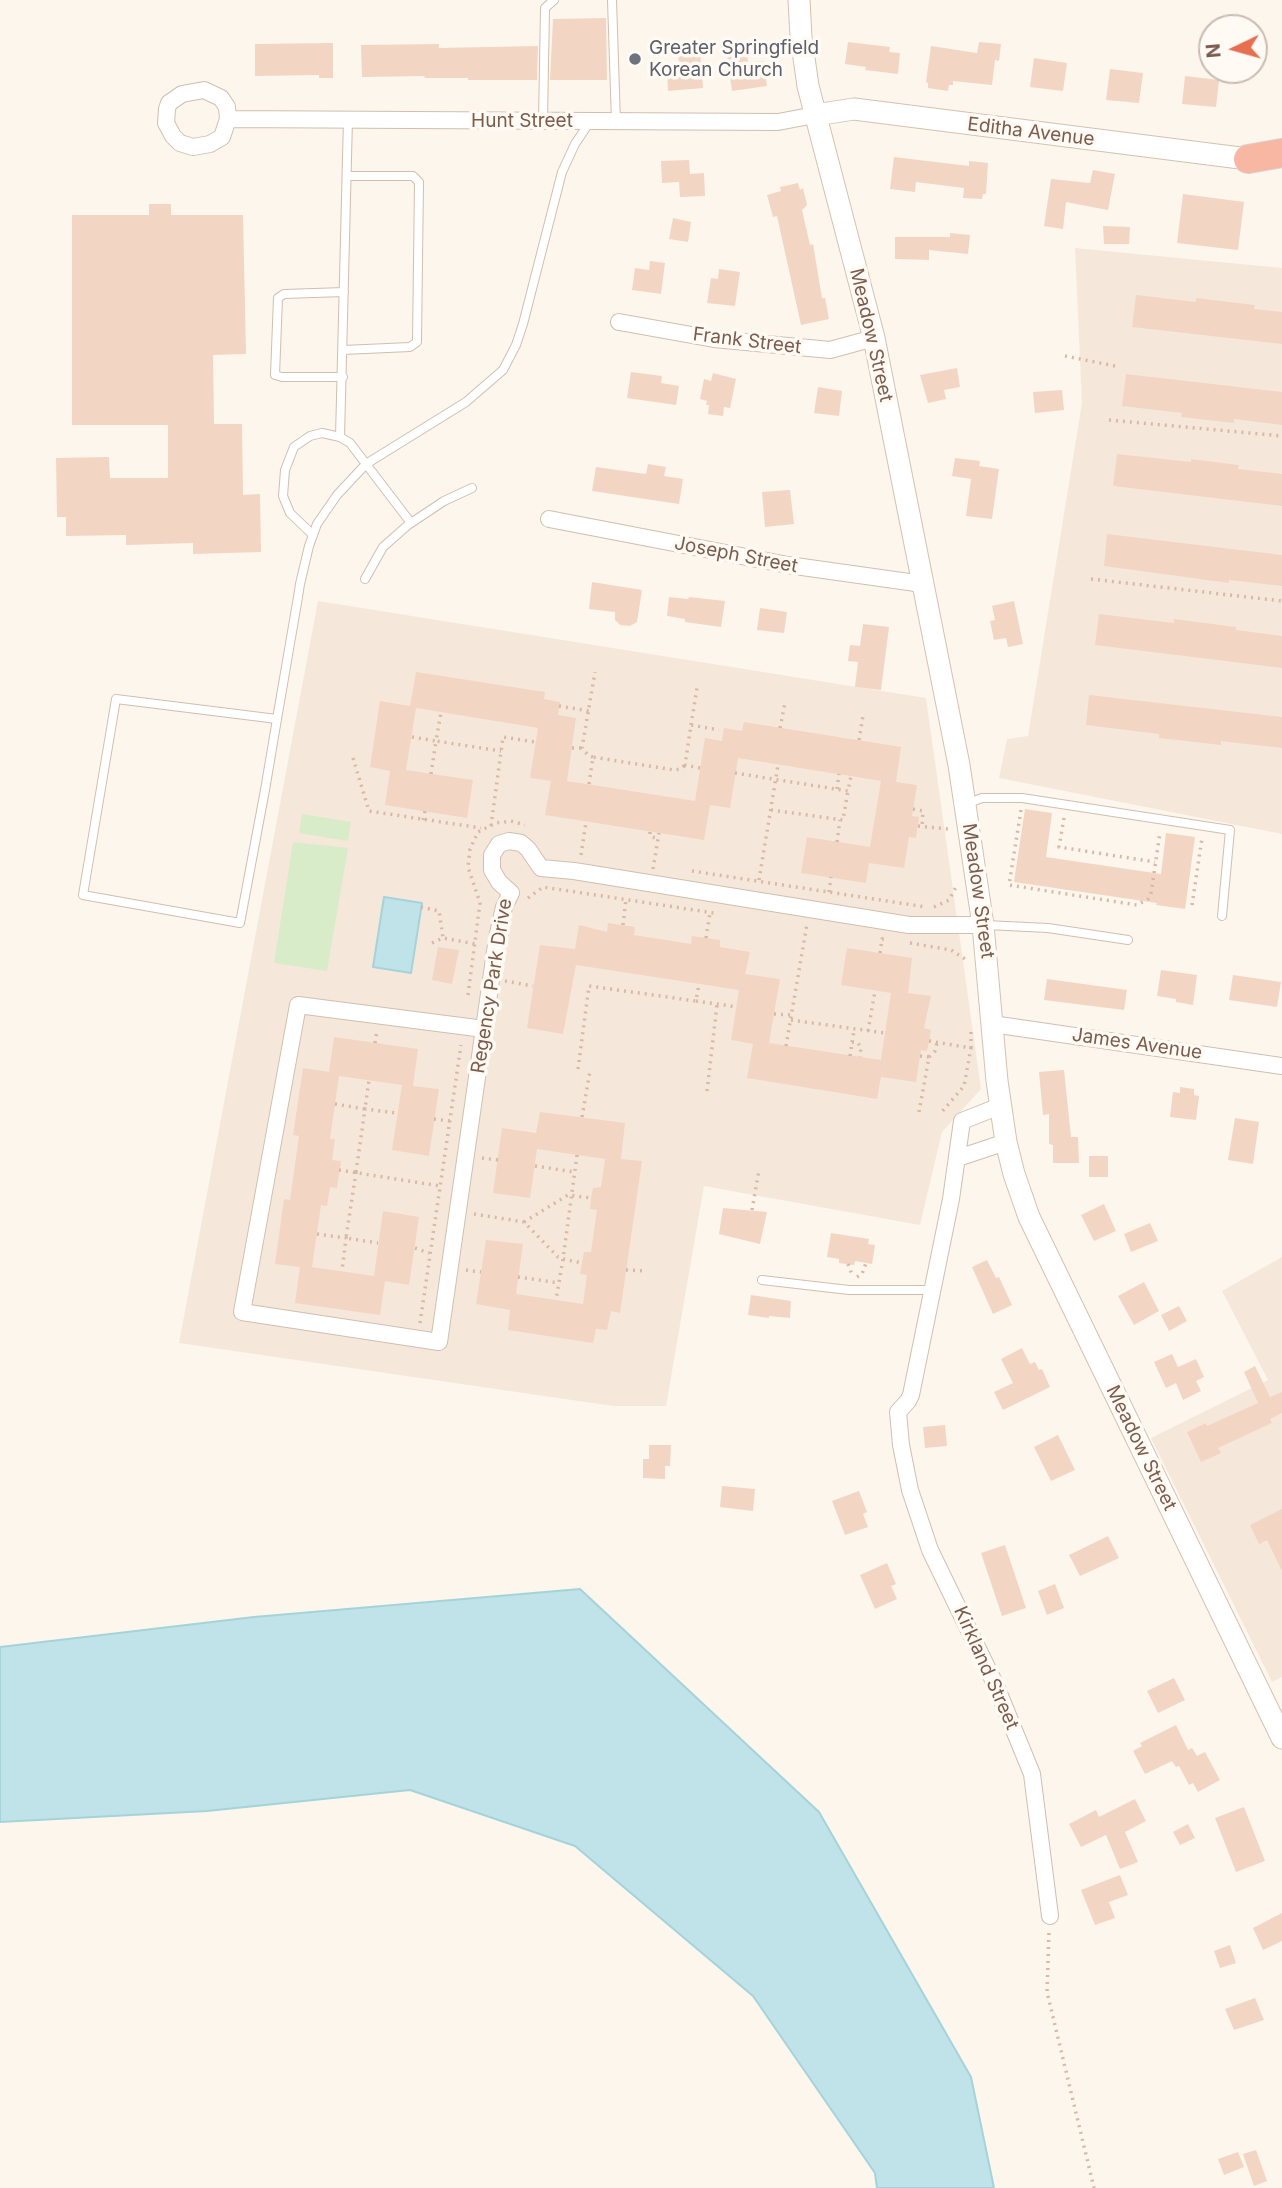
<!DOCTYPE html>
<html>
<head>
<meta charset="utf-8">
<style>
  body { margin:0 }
  #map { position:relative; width:1282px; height:2188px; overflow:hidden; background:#fdf6ec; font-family:Inter,sans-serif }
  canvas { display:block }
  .north { position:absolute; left:1198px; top:14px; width:70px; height:70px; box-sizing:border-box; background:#fffaf3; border:2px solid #cabbb1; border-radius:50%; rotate:265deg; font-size:19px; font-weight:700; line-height:28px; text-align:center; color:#7a5c4d }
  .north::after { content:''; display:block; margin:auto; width:24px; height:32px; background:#e76f51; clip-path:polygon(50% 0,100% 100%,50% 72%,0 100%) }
</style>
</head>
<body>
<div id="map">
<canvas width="1282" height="2188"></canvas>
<div class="north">N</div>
</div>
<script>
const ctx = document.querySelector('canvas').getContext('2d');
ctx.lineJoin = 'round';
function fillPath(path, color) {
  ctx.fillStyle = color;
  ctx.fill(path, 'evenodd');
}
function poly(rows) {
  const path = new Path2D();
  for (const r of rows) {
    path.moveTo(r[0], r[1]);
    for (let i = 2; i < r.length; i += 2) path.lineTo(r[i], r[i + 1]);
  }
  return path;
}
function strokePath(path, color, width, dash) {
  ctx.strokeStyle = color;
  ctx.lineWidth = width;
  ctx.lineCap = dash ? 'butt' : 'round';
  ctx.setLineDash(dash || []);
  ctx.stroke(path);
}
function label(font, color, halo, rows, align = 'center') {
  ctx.font = font + ' Inter,sans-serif';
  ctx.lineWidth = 7;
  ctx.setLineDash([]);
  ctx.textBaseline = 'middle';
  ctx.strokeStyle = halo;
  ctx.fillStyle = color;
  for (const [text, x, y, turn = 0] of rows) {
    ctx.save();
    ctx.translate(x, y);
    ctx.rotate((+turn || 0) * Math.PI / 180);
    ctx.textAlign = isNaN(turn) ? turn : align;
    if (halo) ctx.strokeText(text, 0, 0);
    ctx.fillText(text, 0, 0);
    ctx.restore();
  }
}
const residential = poly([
  [1075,248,1282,268,1282,834,999,778,1007,739,1028,736,1082,403],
  [318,601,926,698,981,1089,942,1132,920,1225,704,1186,666,1406,613,1406,179,1343],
  [1282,1257,1282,1677,1272,1682,1151,1438,1268,1380,1222,1291]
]);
const green = poly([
  [302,814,351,822,348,841,299,833],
  [293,842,348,848,327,971,274,963]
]);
const water = poly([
  [384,897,422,903,411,973,373,967,384,897],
  [580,1589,819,1812,971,2077,994,2188,877,2188,875,2173,753,1996,575,1846,410,1790,207,1811,0,1822,0,1647,254,1617,580,1589]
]);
const building = poly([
  [606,18,607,80,550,80,553,19],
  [848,42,890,47,889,52,900,53,898,74,865,70,866,67,845,64],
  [979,42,1001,44,999,61,995,60,992,85,953,81,953,85,949,85,948,91,928,88,928,83,926,82,931,46,977,53],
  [333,43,333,78,319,78,319,75,255,76,255,44],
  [439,44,439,48,538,46,537,80,468,80,468,78,425,78,424,76,362,77,361,45],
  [700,51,703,88,668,91,667,72,680,71,678,53],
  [747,52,748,62,763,61,767,86,732,91,727,55],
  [1034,58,1067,63,1063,91,1030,87],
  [1110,69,1143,73,1139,103,1106,100],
  [1185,76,1219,80,1216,107,1182,104],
  [894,157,969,166,969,161,988,163,986,194,983,194,982,199,963,198,964,188,916,182,915,192,890,189],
  [689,160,690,174,704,173,705,196,680,197,679,182,662,183,661,161],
  [1093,170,1115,174,1108,210,1066,202,1063,229,1044,226,1051,179,1090,183],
  [798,183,800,190,803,188,807,205,802,210,810,245,813,244,822,298,825,298,829,319,801,325,777,216,773,217,767,195,781,191,780,187],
  [1183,194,1244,202,1238,250,1177,243],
  [149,204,171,204,171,215,243,215,246,354,213,355,214,424,242,424,243,495,260,494,261,552,193,554,193,543,126,545,126,535,66,536,66,517,57,517,56,458,109,457,110,478,168,478,168,425,72,425,72,215,149,215],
  [673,218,691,222,688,242,669,239],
  [1103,226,1130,227,1129,244,1104,244],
  [950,233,970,235,968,254,929,250,929,260,895,259,895,237,950,237],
  [650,261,665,263,661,294,632,290,635,268,649,270],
  [719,269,740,272,735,306,707,303,711,278,718,279],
  [1136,295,1196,302,1196,298,1255,305,1254,309,1282,312,1282,344,1132,327],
  [957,368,960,387,944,390,946,399,928,403,920,375],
  [631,372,662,376,661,383,679,386,676,405,627,398],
  [713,373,736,379,730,408,724,407,723,416,708,414,709,405,706,405,707,401,700,399,704,379,711,381],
  [1126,374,1282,392,1282,425,1234,419,1234,423,1181,417,1182,413,1122,406],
  [818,387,842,391,839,416,814,413],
  [1062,390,1064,410,1035,413,1033,392],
  [1117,454,1191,462,1191,459,1239,465,1238,469,1282,474,1282,506,1113,486],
  [955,458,980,461,979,466,999,469,992,519,966,516,971,479,952,476],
  [648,464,666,467,664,476,683,479,679,504,592,491,596,467,646,474],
  [790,490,794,524,765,527,762,492],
  [1107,534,1282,555,1282,586,1229,580,1229,583,1104,566],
  [592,582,642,590,637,622,630,626,620,625,615,620,615,612,589,609],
  [669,597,688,599,689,597,725,601,721,627,685,622,685,619,667,616],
  [1014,601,1023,644,1008,647,1006,638,994,640,990,621,995,620,992,606],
  [760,608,787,612,784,633,757,630],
  [1099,614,1174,623,1174,619,1236,627,1236,630,1282,636,1282,668,1095,645],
  [863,624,889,627,881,690,855,687,858,662,848,661,850,645,860,646],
  [416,672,545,692,544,699,560,702,558,715,576,718,567,781,695,801,705,738,722,741,724,728,742,731,744,722,901,747,896,782,917,785,912,816,919,817,916,838,909,837,904,868,869,863,866,883,801,873,807,837,870,847,881,781,738,758,730,808,710,805,704,840,545,815,551,781,530,778,538,728,416,708,406,770,473,780,467,818,385,805,390,771,370,767,380,701,410,706],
  [1089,695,1282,717,1282,748,1221,741,1221,745,1159,738,1159,734,1086,725],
  [1025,809,1052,813,1046,857,1161,874,1166,833,1195,837,1185,909,1156,905,1157,903,1014,882],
  [608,923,635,927,634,935,691,944,692,936,720,940,720,947,750,952,745,974,780,979,769,1043,881,1060,891,993,841,985,847,948,912,958,908,993,931,996,924,1028,931,1030,929,1041,927,1051,921,1050,916,1082,881,1077,877,1099,747,1078,753,1044,731,1040,739,990,576,965,563,1034,527,1028,540,945,575,949,579,925,607,932],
  [438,947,459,950,452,984,432,980],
  [1161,970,1197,975,1193,1005,1176,1002,1176,999,1157,996],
  [1233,975,1281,982,1277,1007,1229,1000],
  [1047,979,1127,990,1124,1010,1044,1000],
  [334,1037,418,1049,413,1086,439,1089,429,1156,392,1150,402,1085,339,1076,330,1139,335,1139,332,1160,341,1161,337,1188,330,1187,327,1206,321,1205,312,1267,374,1276,383,1211,419,1217,409,1285,385,1281,380,1315,295,1303,300,1267,275,1264,284,1199,290,1200,299,1136,293,1135,303,1068,329,1072],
  [1064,1070,1071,1137,1078,1137,1079,1163,1053,1163,1053,1145,1049,1144,1049,1114,1043,1115,1039,1072],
  [1180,1087,1194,1089,1194,1095,1199,1096,1196,1120,1170,1117,1173,1092,1180,1093],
  [540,1112,625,1123,621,1159,642,1161,620,1313,611,1311,607,1330,596,1329,593,1343,508,1330,510,1310,476,1304,486,1240,523,1244,516,1294,583,1304,587,1275,580,1274,584,1252,591,1252,597,1210,590,1209,591,1198,593,1188,601,1187,605,1159,537,1149,530,1198,493,1193,502,1128,536,1133],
  [1235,1118,1259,1122,1253,1164,1228,1160],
  [1089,1156,1108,1156,1108,1177,1089,1177],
  [1104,1204,1116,1231,1094,1241,1081,1215],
  [723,1208,767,1212,760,1244,719,1234],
  [1150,1223,1158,1241,1131,1252,1124,1234],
  [831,1233,869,1239,868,1244,875,1245,872,1264,855,1261,854,1265,839,1263,839,1259,827,1257],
  [987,1260,996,1278,999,1277,1012,1305,993,1314,972,1267],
  [1144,1282,1159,1311,1134,1325,1118,1296],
  [751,1295,791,1301,790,1318,769,1316,769,1318,748,1315],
  [1179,1306,1187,1321,1169,1331,1161,1315],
  [1022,1348,1030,1364,1035,1362,1039,1370,1042,1369,1050,1387,1003,1410,994,1392,1013,1383,1001,1359],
  [1172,1354,1178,1367,1196,1359,1204,1377,1196,1381,1201,1391,1183,1400,1176,1383,1166,1388,1154,1362],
  [1255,1366,1270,1397,1282,1392,1282,1413,1270,1419,1272,1423,1218,1448,1221,1453,1201,1462,1187,1432,1206,1423,1207,1426,1258,1403,1244,1372],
  [945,1425,947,1446,925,1448,923,1427],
  [1058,1435,1075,1470,1051,1481,1034,1447],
  [649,1445,671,1445,670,1466,665,1466,665,1479,643,1478,643,1459,649,1459],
  [722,1486,755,1489,753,1511,720,1507],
  [859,1491,867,1512,863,1514,868,1527,845,1535,832,1501],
  [1282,1509,1282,1571,1267,1540,1259,1544,1250,1525],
  [1108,1536,1119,1558,1080,1576,1069,1555],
  [1005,1545,1026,1608,1002,1616,981,1553],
  [887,1563,896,1584,891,1586,897,1599,875,1609,860,1575],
  [1055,1584,1064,1608,1047,1615,1038,1591],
  [1174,1678,1185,1700,1158,1713,1147,1691],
  [1176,1725,1188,1750,1192,1748,1197,1756,1205,1752,1220,1780,1198,1792,1193,1783,1189,1785,1179,1766,1176,1767,1172,1761,1145,1774,1133,1751,1142,1746,1140,1743],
  [1135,1799,1146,1821,1125,1832,1138,1862,1120,1869,1106,1835,1081,1847,1069,1824,1096,1810,1099,1817],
  [1244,1807,1265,1861,1236,1872,1215,1818],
  [1188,1824,1195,1838,1180,1845,1173,1832],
  [1120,1875,1128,1895,1109,1902,1115,1918,1095,1925,1081,1890],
  [1282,1913,1282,1941,1263,1950,1253,1928],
  [1230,1945,1236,1963,1220,1968,1214,1951],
  [1255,1998,1264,2020,1234,2030,1225,2009],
  [1256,2150,1267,2181,1254,2186,1243,2154],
  [1238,2152,1244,2167,1224,2175,1218,2159]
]);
const path = poly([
  [1065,356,1115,366],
  [1109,420,1282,436],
  [1091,579,1282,601],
  [559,706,589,711],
  [691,725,697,688],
  [780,728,785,703],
  [412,737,436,741,441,712],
  [859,740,863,716],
  [572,748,582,748],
  [593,757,588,755,582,748,595,672],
  [353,758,369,811,481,828],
  [700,768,685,765,691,725,719,730],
  [735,773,848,791,851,776],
  [431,774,436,741,501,751],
  [589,784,593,757,674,770,681,769,685,765],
  [837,789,839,774],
  [913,809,923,811,922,826],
  [771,810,843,820,848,791],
  [1021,810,1009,885,1137,905,1148,899,1151,893,1160,833],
  [1064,818,1059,847,1155,862],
  [423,820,425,811],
  [491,826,503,737,535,742],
  [918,826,948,829],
  [650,832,650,836,658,839],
  [837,842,840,820],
  [581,855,586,822],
  [653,869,659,833],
  [692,871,926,907],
  [759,880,778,765],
  [829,892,831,877],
  [528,898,543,887,714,913],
  [1192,905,1202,838],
  [421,907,439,911,443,938],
  [934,907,949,900,957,885],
  [623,925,626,899],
  [706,938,710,913],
  [432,943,443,938,476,944],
  [910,943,951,950,965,959],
  [880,953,882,939,885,939],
  [505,981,533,986],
  [468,995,480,903,468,867,470,849,478,832,496,823,511,821,525,825],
  [696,1001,737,1007],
  [774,1014,792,1015],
  [791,1020,885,1033],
  [868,1031,875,991],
  [929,1041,971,1048,964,1086,940,1114],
  [852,1042,857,1042,861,1047,860,1057],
  [375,1043,377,1031],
  [786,1046,807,924],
  [971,1048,971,1032],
  [850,1056,854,1030],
  [920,1056,929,1057],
  [578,1069,589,986,696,1001,699,984],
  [707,1091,717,1005],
  [335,1104,365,1109,369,1080],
  [919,1112,929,1057,935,1051,937,1043],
  [582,1117,590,1071],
  [434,1119,450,1121],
  [577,1155,563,1259,582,1263],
  [482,1158,498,1160],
  [535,1166,575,1172],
  [339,1170,440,1186],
  [356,1172,346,1238,378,1243],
  [356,1172,365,1109,397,1113],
  [752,1210,759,1170],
  [474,1214,524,1222,558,1257,563,1259,556,1300],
  [524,1222,568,1195,591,1198],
  [317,1234,346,1238,342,1271],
  [415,1248,429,1253],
  [848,1264,853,1277],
  [466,1270,481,1272],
  [626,1270,646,1271],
  [518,1277,559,1283],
  [857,1277,862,1274,866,1263],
  [420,1323,461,1045],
  [1049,1933,1047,1992,1094,2188]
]);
const lane = poly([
  [612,0,616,122],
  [543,122,545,8,554,0],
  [343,350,410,347,417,342,419,182,413,176,347,176],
  [343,377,282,377,275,375,278,298,284,294,344,292],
  [340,437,348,119],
  [313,535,290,513,283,496,285,470,294,447,310,436,322,433,340,437,350,443,411,523],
  [365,579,383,547,408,525,444,501,472,488],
  [277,719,116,699,83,895,240,923,265,790,277,719,298,597,300,584,309,546,317,524,337,495,366,464,466,402,503,370,516,345,523,324,562,172,575,144,591,120],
  [966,804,982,798,1022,798,1230,830,1222,916],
  [986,925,1048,928,1128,940],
  [762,1280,849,1290,933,1290]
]);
const street = poly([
  [228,119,227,107,221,98,204,90,182,94,169,103,167,109,166,123,173,136,180,143,193,147,210,144,222,137,228,119,778,122,815,115],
  [619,322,714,339,830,350,874,338],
  [549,519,788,565,923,584],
  [992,1024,1282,1066],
  [484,1029,298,1005,242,1312,439,1342,497,938,504,907,511,893,499,882,492,870,492,855,499,844,509,841,521,843,528,849,541,868,574,871,909,925,983,925],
  [1000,1106,962,1121,951,1199,911,1395,908,1401,898,1412,901,1445,910,1490,930,1550,996,1686,1032,1774,1050,1916],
  [958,1158,1006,1142]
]);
const secondary = poly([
  [799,0,801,37,808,86,874,338,959,765,983,925,997,1081,1006,1142,1014,1174,1029,1217,1282,1738],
  [815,115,854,109,1248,159]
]);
const highway = poly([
  [1248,159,1282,153]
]);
const markers = [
  [635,59,7,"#6b7280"]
];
const worshipNames = [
  ["Greater Springfield",649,48],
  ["Korean Church",649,70]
];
const streetNames = [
  ["Hunt Street",522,121],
  ["Editha Avenue",1031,132,7],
  ["Meadow Street",871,335,77],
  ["Frank Street",747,341,7],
  ["Joseph Street",736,555,11],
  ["Meadow Street",978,891,82],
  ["Regency Park Drive",492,986,-81],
  ["James Avenue",1137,1044,8],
  ["Meadow Street",1141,1448,64],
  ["Kirkland Street",986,1668,66]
];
fillPath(residential, '#f5e8da');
fillPath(green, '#d8ecc9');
fillPath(water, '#bfe3e8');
strokePath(water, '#a5d3da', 2);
fillPath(building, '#f3d5c3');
strokePath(lane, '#d1beb0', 10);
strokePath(street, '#d1beb0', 18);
strokePath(secondary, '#d6c0b0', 23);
strokePath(highway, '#dad1cd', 30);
strokePath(path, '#d9b8a5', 3.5, [2, 5]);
strokePath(lane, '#fff', 8);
strokePath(street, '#fff', 16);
strokePath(secondary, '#fff', 21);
strokePath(highway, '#f7b7a3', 28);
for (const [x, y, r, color] of markers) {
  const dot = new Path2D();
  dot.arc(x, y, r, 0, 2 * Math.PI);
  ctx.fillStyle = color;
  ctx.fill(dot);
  strokePath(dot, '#fffaf3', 2.5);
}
label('19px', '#5b616d', '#fffaf3', worshipNames, 'left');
label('19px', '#7a5c4d', '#fffaf3', streetNames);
</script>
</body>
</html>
